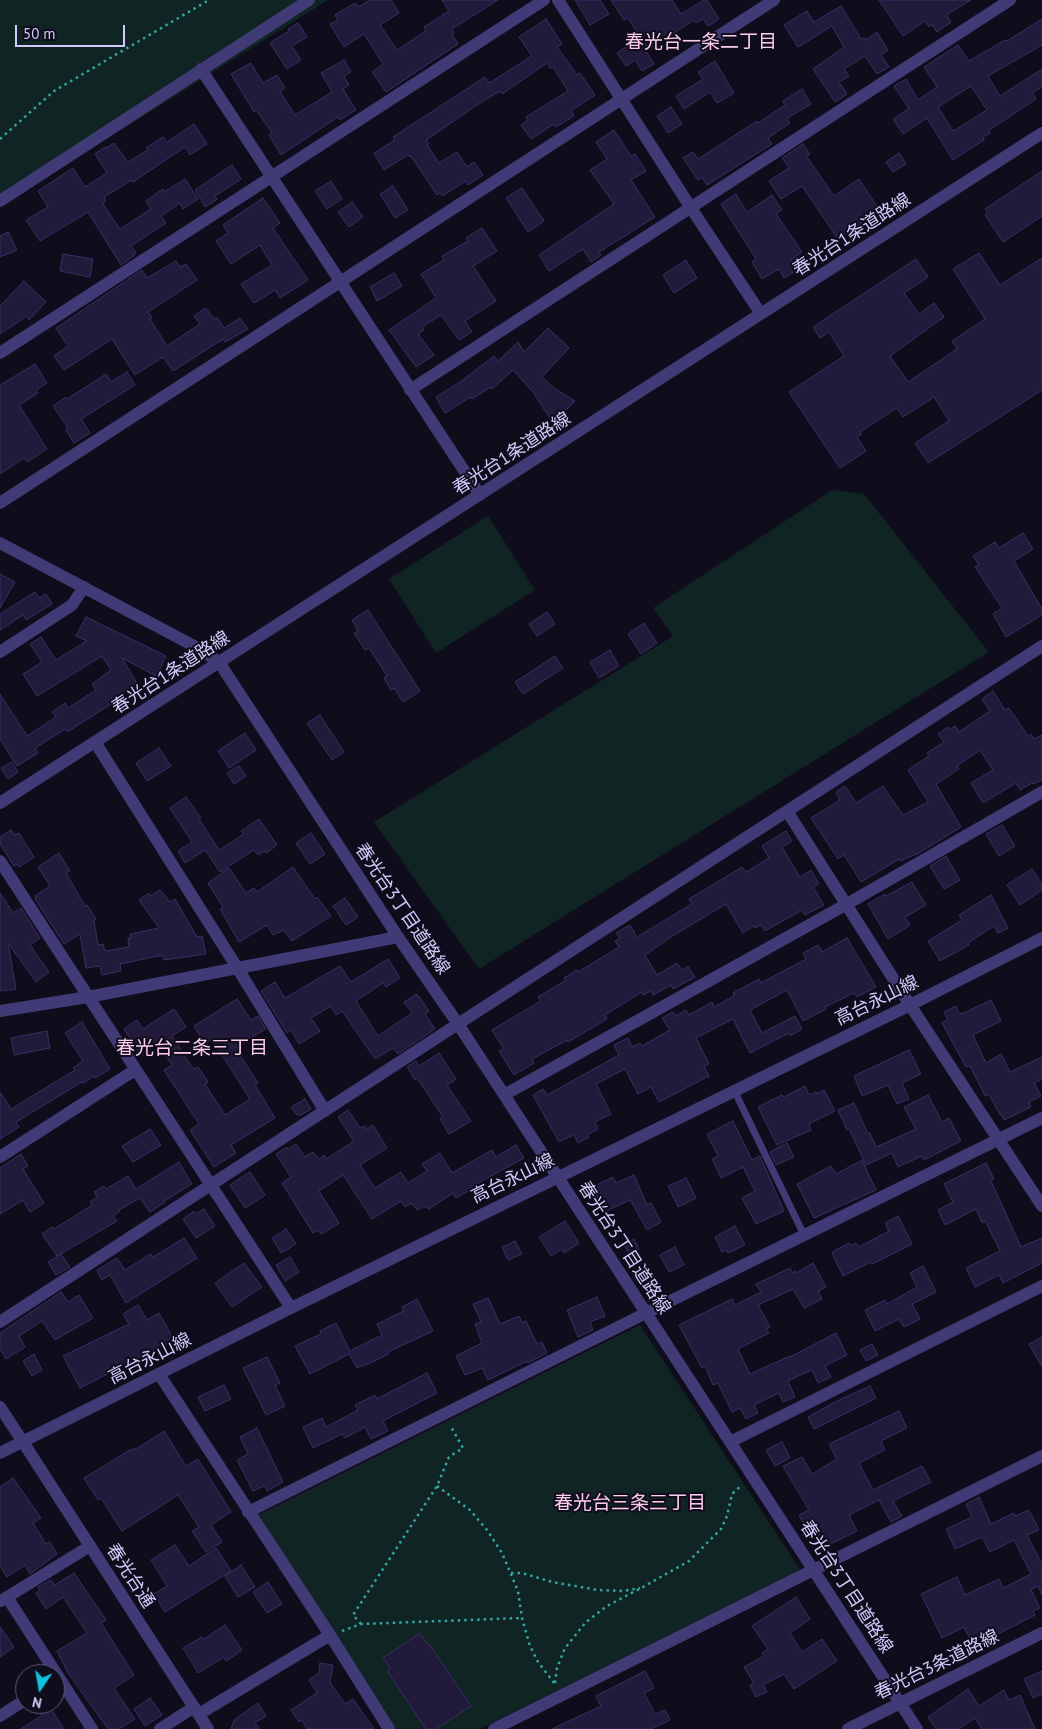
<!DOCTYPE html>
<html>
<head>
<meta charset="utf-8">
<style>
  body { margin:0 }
  #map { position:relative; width:1042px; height:1729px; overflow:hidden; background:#0f0c1b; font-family:"PT Sans",sans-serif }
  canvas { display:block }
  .north { position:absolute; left:15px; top:1664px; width:50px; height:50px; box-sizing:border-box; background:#0f0c1b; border:1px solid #5d5875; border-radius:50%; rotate:192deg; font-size:14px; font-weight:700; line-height:20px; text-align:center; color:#d2cafb }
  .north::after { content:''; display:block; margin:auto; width:18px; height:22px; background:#11c2e0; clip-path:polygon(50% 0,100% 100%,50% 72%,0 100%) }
  .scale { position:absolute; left:15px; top:25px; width:110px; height:22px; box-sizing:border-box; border:2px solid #d2cafb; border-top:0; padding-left:6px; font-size:15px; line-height:18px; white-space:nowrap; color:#d2cafb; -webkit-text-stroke:4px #0f0c1b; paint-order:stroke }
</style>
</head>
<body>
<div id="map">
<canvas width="1042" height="1729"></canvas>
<div class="north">N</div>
<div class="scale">50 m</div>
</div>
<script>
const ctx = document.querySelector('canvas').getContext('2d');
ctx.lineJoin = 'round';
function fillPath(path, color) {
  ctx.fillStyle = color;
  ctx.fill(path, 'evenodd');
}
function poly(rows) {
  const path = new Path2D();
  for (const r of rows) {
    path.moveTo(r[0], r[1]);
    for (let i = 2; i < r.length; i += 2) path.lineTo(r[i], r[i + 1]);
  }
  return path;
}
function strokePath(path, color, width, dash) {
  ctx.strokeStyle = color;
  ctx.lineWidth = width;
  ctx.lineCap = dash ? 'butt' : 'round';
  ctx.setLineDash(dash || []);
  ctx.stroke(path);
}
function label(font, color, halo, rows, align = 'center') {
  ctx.font = font + ' "PT Sans","Noto Sans JP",sans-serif';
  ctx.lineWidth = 4;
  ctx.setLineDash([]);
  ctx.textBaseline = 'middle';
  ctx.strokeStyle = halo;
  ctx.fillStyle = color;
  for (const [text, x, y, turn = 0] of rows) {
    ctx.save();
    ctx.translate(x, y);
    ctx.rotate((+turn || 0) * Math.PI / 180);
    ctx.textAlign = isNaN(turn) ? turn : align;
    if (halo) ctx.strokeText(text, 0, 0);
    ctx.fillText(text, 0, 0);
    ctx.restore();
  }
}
const green = poly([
  [0,0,328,0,0,206],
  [832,490,864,494,989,652,479,969,374,822,673,636,653,608],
  [488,516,535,590,436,653,389,579],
  [640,1325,801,1571,480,1729,394,1729,256,1516]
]);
const building = poly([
  [370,0,391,0,399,13,380,25,397,50,426,31,424,27,449,11,442,0,498,0,452,29,454,33,452,34,458,44,386,92,372,72,383,64,364,34,344,47,330,24,338,20,335,15,355,3,358,7,370,0],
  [575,0,600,0,609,14,590,25,575,0],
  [611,0,672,0,681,14,704,0,707,0,719,19,708,26,703,19,696,23,694,20,646,51,654,64,642,71,635,60,626,66,617,53,640,37,628,18,624,20,611,0],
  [879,0,971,0,946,15,951,22,937,32,932,24,929,27,925,21,903,36,879,0],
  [841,6,861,39,864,38,866,40,877,32,888,50,881,55,889,67,877,74,865,56,844,69,849,76,839,82,847,94,835,102,813,69,844,47,832,26,798,47,784,25,807,11,814,22,841,6],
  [546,19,562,44,557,47,577,75,580,73,595,95,571,111,574,116,556,127,554,124,531,139,521,125,528,120,526,117,568,91,553,67,550,68,547,63,502,94,500,91,480,103,426,140,429,144,427,145,439,163,457,152,467,167,474,162,483,175,468,185,466,181,442,196,440,193,437,195,411,156,410,157,408,155,384,170,374,153,395,140,393,137,485,77,489,83,532,56,519,37,546,19],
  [1042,19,1042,45,988,76,1000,96,1042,69,1042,87,1032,93,1036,99,991,129,989,131,990,133,983,137,984,140,953,160,927,118,903,134,893,119,909,109,894,86,906,79,918,100,937,87,924,67,935,60,958,45,969,61,1005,40,1007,41,1042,19],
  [971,86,987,110,953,131,938,107,971,86],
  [298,23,307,37,292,46,301,60,287,69,270,43,289,31,288,29,298,23],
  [344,60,351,72,344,76,349,85,343,89,356,110,340,120,338,117,281,155,269,135,272,133,256,110,254,112,231,74,251,63,263,83,277,75,285,88,280,92,295,115,332,92,321,73,344,60],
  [715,61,734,93,717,103,710,92,684,109,676,96,703,79,698,72,715,61],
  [802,89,811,104,787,118,790,123,768,138,772,144,707,185,702,177,698,180,683,158,693,152,698,159,757,121,758,123,785,105,783,101,802,89],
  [671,107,682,124,668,133,657,116,671,107],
  [194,124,207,144,190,155,185,147,133,182,132,180,104,197,106,201,103,204,120,229,151,209,146,201,163,189,164,192,185,179,198,199,183,209,180,203,161,216,166,223,131,246,136,253,133,255,134,256,121,265,88,212,40,241,26,220,48,207,38,191,73,168,85,187,107,173,95,154,105,147,106,148,114,143,128,162,148,150,146,148,163,137,167,142,194,124],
  [614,130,631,156,635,154,646,171,631,180,655,217,599,252,601,255,591,262,583,249,549,271,539,255,614,204,590,170,607,159,596,142,614,130],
  [803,144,810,154,807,157,834,196,859,179,882,214,870,222,867,219,838,239,802,186,781,199,769,181,789,168,782,158,803,144],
  [899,153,906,164,893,172,886,162,899,153],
  [232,165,241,179,215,196,217,199,216,200,205,207,195,190,232,165],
  [1042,171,1042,216,1003,242,985,215,988,213,985,209,1042,171],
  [331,181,342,199,327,209,315,191,331,181],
  [393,186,408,210,395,218,380,194,393,186],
  [522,188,544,221,528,232,506,198,522,188],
  [736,194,747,212,772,195,782,210,776,214,802,252,791,260,797,270,784,278,779,269,762,279,752,262,756,259,721,204,736,194],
  [263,198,280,223,273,228,308,280,280,298,275,290,254,303,241,284,272,265,260,245,231,264,216,241,228,233,223,225,263,198],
  [352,202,363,217,349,227,338,212,352,202],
  [482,228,497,251,473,266,496,301,465,321,472,332,459,340,441,315,422,327,424,330,418,334,434,355,416,367,389,330,436,298,421,274,444,260,442,256,468,241,466,238,482,228],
  [8,232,17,250,0,257,0,236,8,232],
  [979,253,1000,285,1042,258,1042,390,928,463,915,443,949,421,934,397,903,417,897,408,860,432,862,434,857,437,866,451,840,468,789,392,844,356,829,332,820,338,813,327,916,259,928,277,904,293,919,314,934,303,944,317,890,356,908,382,957,349,952,341,985,319,953,269,979,253],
  [63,254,93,259,90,277,60,271,63,254],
  [686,260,697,278,674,293,663,275,686,260],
  [176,261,180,267,186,264,197,280,148,312,152,318,150,319,167,346,200,324,194,316,206,308,214,319,217,317,224,328,240,318,248,329,225,342,223,339,173,371,163,357,135,375,112,339,64,370,54,356,68,346,56,328,142,270,147,278,176,261],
  [394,273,402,286,377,301,370,287,394,273],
  [24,281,46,302,29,320,27,316,0,334,0,306,24,281],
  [548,328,569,348,542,377,554,388,575,401,562,414,559,411,551,420,533,392,513,370,492,389,491,387,472,399,471,397,445,413,436,397,460,382,494,356,498,361,518,342,524,352,548,328],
  [35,364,47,383,36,390,38,393,19,405,47,449,27,462,24,458,0,474,0,385,35,364],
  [127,372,135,385,81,419,90,433,74,443,66,430,68,428,53,406,66,397,67,399,106,374,111,382,127,372],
  [1023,533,1033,549,1014,561,1042,609,1042,615,1006,637,993,614,1002,608,975,567,979,565,973,556,995,542,999,548,1023,533],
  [0,574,15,582,0,608,0,574],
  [35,592,39,598,46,594,52,604,26,620,23,615,0,630,0,614,35,592],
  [368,610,420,691,403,702,394,688,391,690,384,678,387,676,369,648,365,650,354,633,358,631,352,620,368,610],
  [547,612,555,624,537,636,529,624,547,612],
  [86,617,166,656,156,676,122,658,138,685,118,697,119,699,67,732,65,729,35,748,38,753,17,766,0,739,0,694,27,736,56,717,52,712,65,703,68,708,96,690,92,684,111,670,102,656,37,696,23,674,42,662,30,644,41,637,56,660,87,641,76,636,86,617],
  [644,623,657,643,641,654,628,634,644,623],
  [610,650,619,666,599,678,590,662,610,650],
  [555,656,563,668,523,694,515,682,555,656],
  [993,691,1005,710,1009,708,1028,736,1031,734,1034,739,1042,735,1042,780,1033,784,1032,783,1020,790,1016,783,983,803,971,783,993,770,980,750,957,766,959,769,936,784,961,827,919,853,900,861,899,859,861,882,844,855,838,859,811,818,840,800,836,792,845,786,856,803,883,786,903,815,928,802,908,770,929,756,927,753,944,742,938,734,948,727,949,730,955,726,959,732,990,711,982,699,993,691],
  [320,715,344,752,332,760,307,723,320,715],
  [245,733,256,750,229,768,218,751,245,733],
  [159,748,171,766,147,781,136,763,159,748],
  [12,762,18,772,8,779,1,768,12,762],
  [239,766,246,776,234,784,227,773,239,766],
  [186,797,201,818,199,819,219,850,244,834,241,831,259,819,277,845,266,853,265,851,258,855,254,850,220,872,205,850,185,863,178,851,192,842,170,808,186,797],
  [1002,825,1015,846,999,856,986,834,1002,825],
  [11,830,15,835,19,833,34,857,19,867,17,864,14,866,0,844,0,837,11,830],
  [786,831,792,841,782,847,800,877,811,870,819,884,813,887,824,905,805,915,802,910,765,931,761,925,755,928,754,926,743,933,726,904,671,937,645,955,657,975,677,963,682,970,688,966,695,977,673,989,671,985,653,995,651,991,643,995,642,992,605,1015,607,1019,568,1042,567,1040,532,1059,534,1063,514,1075,499,1051,504,1049,492,1030,541,1001,538,997,566,980,564,978,577,970,578,972,619,947,615,941,620,938,616,933,630,925,637,937,692,904,689,899,742,867,746,872,769,858,762,846,786,831],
  [311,833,325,854,310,864,296,843,311,833],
  [59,853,70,871,66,873,85,906,87,905,96,919,94,921,98,945,103,944,105,951,129,947,128,938,131,938,130,934,159,928,139,900,149,893,151,896,160,890,170,902,175,899,197,937,202,936,206,954,164,960,163,956,158,956,120,964,121,971,102,975,100,966,86,968,80,934,64,944,35,899,36,899,35,896,50,886,38,867,59,853],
  [946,856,960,880,944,889,930,866,946,856],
  [293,867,315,899,317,897,331,916,292,941,284,930,273,935,267,925,239,942,220,909,223,907,208,883,229,868,246,893,254,888,257,892,293,867],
  [1032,869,1042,884,1042,890,1020,905,1007,885,1032,869],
  [912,882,926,905,905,917,910,925,888,939,868,904,885,894,886,896,912,882],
  [0,893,13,913,21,908,40,938,30,945,49,972,36,982,8,943,16,989,0,991,0,893],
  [991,895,1008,928,998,933,994,926,968,943,969,945,940,961,928,941,962,920,959,915,991,895],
  [345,898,358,917,346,925,333,906,345,898],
  [847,938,876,987,857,997,854,993,825,1007,826,1009,803,1021,787,990,750,1010,762,1033,795,1016,802,1029,790,1036,789,1033,750,1053,733,1019,696,1038,709,1064,704,1066,709,1076,659,1102,651,1087,638,1094,625,1069,596,1084,611,1114,595,1122,598,1129,587,1135,589,1137,578,1143,574,1135,559,1142,533,1095,543,1089,547,1095,619,1055,614,1045,628,1038,632,1047,640,1043,642,1046,670,1030,662,1018,673,1012,676,1016,686,1010,689,1015,712,1002,714,1007,734,996,733,993,759,979,761,983,806,959,803,953,818,945,822,952,847,938],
  [388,959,400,978,386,987,383,983,356,1001,378,1036,412,1013,404,1002,417,994,429,1011,425,1014,435,1029,398,1054,393,1048,375,1059,342,1011,336,1015,331,1006,311,1018,320,1031,299,1044,291,1030,287,1033,261,991,275,982,285,998,340,966,351,982,388,959],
  [237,999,251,1020,258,1016,266,1029,236,1046,242,1054,240,1055,258,1083,255,1085,275,1118,231,1145,236,1153,214,1167,190,1130,199,1124,164,1070,172,1065,157,1042,149,1047,147,1045,138,1050,124,1029,137,1020,143,1029,174,1009,186,1027,172,1036,193,1069,198,1067,208,1082,205,1084,225,1115,250,1099,212,1039,205,1044,194,1026,237,999],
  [991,1000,1001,1021,973,1035,986,1063,1001,1054,1010,1072,1042,1057,1042,1079,1034,1083,1041,1096,1029,1102,1031,1107,1004,1120,1001,1114,1000,1115,989,1094,985,1096,970,1066,966,1067,942,1023,948,1019,944,1012,956,1006,959,1014,961,1013,962,1014,991,1000],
  [82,1022,110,1069,95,1078,94,1076,83,1083,82,1082,16,1122,19,1127,0,1139,0,1092,11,1109,75,1070,73,1068,83,1061,65,1033,82,1022],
  [47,1031,50,1048,14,1055,11,1038,47,1031],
  [909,1050,921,1074,902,1083,909,1099,897,1104,888,1085,862,1096,854,1076,909,1050],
  [439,1053,456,1079,447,1085,471,1121,449,1134,440,1119,443,1117,417,1078,415,1080,407,1067,416,1061,419,1066,439,1053],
  [805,1086,809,1095,816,1092,817,1094,824,1090,835,1111,809,1124,811,1130,777,1145,758,1107,782,1095,784,1097,805,1086],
  [928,1095,942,1122,949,1118,961,1141,924,1160,922,1156,898,1167,892,1153,866,1165,849,1129,847,1130,838,1110,854,1103,868,1134,870,1133,876,1147,916,1129,904,1107,928,1095],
  [305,1099,311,1109,301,1115,297,1115,291,1107,305,1099],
  [348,1110,360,1128,365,1126,367,1129,373,1125,387,1148,360,1165,375,1188,401,1172,408,1183,427,1171,422,1164,440,1153,452,1173,492,1150,496,1157,516,1145,524,1158,471,1187,472,1189,456,1198,453,1193,429,1209,424,1206,417,1210,412,1203,405,1207,401,1201,372,1219,343,1175,319,1191,339,1223,321,1234,318,1230,313,1233,282,1183,291,1177,276,1154,287,1147,288,1149,296,1144,305,1157,313,1152,319,1159,324,1155,326,1159,354,1141,338,1117,348,1110],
  [733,1121,752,1160,760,1156,784,1211,756,1224,742,1198,755,1191,743,1167,721,1178,712,1159,718,1156,707,1134,733,1121],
  [150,1129,161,1145,133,1162,122,1146,150,1129],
  [787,1143,794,1157,776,1165,770,1152,787,1143],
  [21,1154,28,1166,23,1169,44,1203,30,1212,23,1200,0,1214,0,1168,21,1154],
  [862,1160,876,1190,814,1218,797,1184,831,1166,836,1174,862,1160],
  [179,1162,192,1184,164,1201,165,1202,150,1212,140,1198,119,1210,120,1211,113,1216,117,1221,57,1256,42,1234,52,1227,54,1229,92,1205,90,1202,97,1197,94,1192,104,1186,106,1189,128,1176,136,1189,179,1162],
  [986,1163,994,1179,991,1181,1021,1247,1042,1238,1042,1263,1003,1283,999,1275,975,1287,966,1268,1000,1251,985,1221,982,1223,976,1209,945,1225,938,1210,953,1202,944,1184,986,1163],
  [250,1172,265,1195,245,1208,230,1185,250,1172],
  [634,1175,647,1205,651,1203,661,1222,647,1230,631,1201,630,1200,604,1212,592,1187,613,1177,616,1183,634,1175],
  [686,1178,696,1198,678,1207,668,1186,686,1178],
  [204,1209,215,1226,196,1238,183,1219,194,1211,196,1214,204,1209],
  [898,1216,912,1244,872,1264,871,1262,843,1276,832,1253,834,1251,849,1243,851,1246,856,1243,859,1247,889,1231,885,1223,898,1216],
  [565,1221,579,1243,564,1253,562,1249,551,1256,539,1237,565,1221],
  [735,1226,745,1245,728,1253,727,1250,722,1252,715,1237,735,1226],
  [286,1229,296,1244,281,1253,272,1238,286,1229],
  [184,1238,197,1258,126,1303,110,1275,102,1280,97,1270,117,1258,125,1270,151,1254,153,1257,184,1238],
  [634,1239,639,1249,629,1254,624,1244,634,1239],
  [515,1241,522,1254,508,1260,502,1247,515,1241],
  [675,1247,684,1265,669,1272,660,1255,675,1247],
  [61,1254,70,1267,56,1275,48,1262,61,1254],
  [290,1257,299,1272,285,1281,276,1265,290,1257],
  [244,1263,262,1287,232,1307,215,1283,244,1263],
  [813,1263,826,1287,818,1291,822,1299,804,1308,793,1289,758,1305,770,1327,766,1329,769,1333,738,1349,750,1374,790,1356,790,1357,836,1333,847,1355,825,1366,831,1377,818,1383,812,1370,798,1376,788,1381,795,1397,783,1402,779,1393,754,1405,758,1413,746,1419,740,1408,732,1412,718,1383,713,1385,705,1366,702,1368,679,1325,732,1299,735,1305,761,1292,756,1284,790,1268,793,1273,795,1271,796,1273,813,1263],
  [923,1266,936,1292,912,1304,920,1319,904,1327,899,1319,875,1331,865,1310,885,1300,887,1304,917,1287,910,1273,923,1266],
  [61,1292,68,1302,79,1295,93,1318,55,1340,42,1321,19,1336,25,1347,6,1359,0,1349,0,1333,61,1292],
  [597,1297,605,1316,590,1322,593,1330,578,1337,567,1310,597,1297],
  [488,1298,500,1324,519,1316,522,1323,526,1321,537,1344,542,1342,547,1353,528,1363,527,1361,488,1380,482,1368,465,1375,456,1356,482,1343,475,1324,481,1322,473,1304,488,1298],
  [417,1299,433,1331,388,1352,389,1354,366,1365,366,1364,357,1368,349,1354,310,1374,295,1346,321,1334,320,1331,336,1323,350,1351,382,1335,377,1324,404,1311,402,1307,417,1299],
  [138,1305,147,1320,159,1313,174,1340,80,1388,63,1356,129,1324,123,1314,138,1305],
  [1042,1337,1042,1367,1029,1344,1042,1337],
  [872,1344,878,1355,866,1361,860,1350,872,1344],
  [34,1354,42,1370,32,1376,23,1361,34,1354],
  [267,1357,280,1383,275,1385,285,1406,266,1415,243,1368,267,1357],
  [427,1373,437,1393,383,1421,388,1431,371,1439,365,1427,345,1438,342,1434,313,1448,303,1427,322,1418,326,1427,358,1410,355,1405,375,1395,377,1399,427,1373],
  [224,1385,231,1399,205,1411,198,1397,224,1385],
  [870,1386,876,1398,814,1429,808,1417,837,1401,870,1386],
  [899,1411,907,1428,881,1441,885,1450,859,1463,873,1490,922,1466,931,1482,893,1501,902,1516,891,1522,879,1500,849,1515,857,1531,824,1547,812,1523,805,1526,799,1515,809,1510,783,1466,802,1457,812,1474,837,1459,829,1444,899,1411],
  [257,1428,283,1482,267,1491,264,1486,253,1491,237,1460,248,1454,240,1437,257,1428],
  [164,1431,186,1466,198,1459,231,1512,211,1525,222,1542,206,1552,192,1531,199,1527,178,1495,122,1531,101,1498,98,1500,84,1478,130,1450,138,1448,164,1431],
  [782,1442,790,1458,775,1466,766,1450,782,1442],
  [13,1478,41,1518,33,1523,46,1544,50,1542,57,1554,30,1574,25,1565,7,1577,0,1566,0,1487,13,1478],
  [979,1497,991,1524,1014,1513,1015,1516,1029,1510,1039,1530,1027,1535,1042,1564,1042,1595,1038,1586,1031,1590,1040,1608,1033,1611,1035,1615,996,1635,994,1630,971,1641,964,1627,942,1638,921,1594,957,1577,965,1595,999,1579,1003,1588,1031,1574,1014,1540,990,1552,982,1537,955,1549,946,1529,972,1517,966,1504,979,1497],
  [175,1545,189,1566,216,1548,231,1571,165,1612,154,1594,167,1586,151,1560,175,1545],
  [241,1565,255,1587,238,1597,225,1576,241,1565],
  [74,1573,106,1620,101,1623,134,1675,114,1688,135,1719,119,1729,108,1729,68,1673,57,1651,87,1633,63,1597,46,1609,36,1593,40,1590,38,1587,51,1580,55,1585,74,1573],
  [268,1582,282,1604,267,1613,253,1592,268,1582],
  [796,1597,810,1619,790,1633,802,1652,822,1639,837,1661,794,1689,784,1674,763,1685,767,1692,756,1697,750,1685,754,1683,744,1667,764,1656,762,1653,768,1649,752,1626,796,1597],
  [225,1625,242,1650,226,1661,224,1657,198,1673,183,1648,202,1637,204,1639,225,1625],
  [0,1627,14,1647,0,1657,0,1627],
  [420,1633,428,1645,429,1644,471,1706,436,1729,426,1729,387,1671,391,1669,383,1658,420,1633],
  [320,1663,333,1665,330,1682,345,1704,353,1699,374,1729,307,1729,302,1720,299,1722,291,1710,317,1693,309,1680,319,1673,320,1663],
  [645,1671,654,1688,644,1693,655,1714,665,1710,670,1720,651,1729,552,1729,601,1706,596,1696,645,1671],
  [1042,1671,1042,1694,1033,1698,1024,1679,1042,1671],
  [968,1689,979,1706,1004,1690,1009,1700,1020,1695,1035,1729,982,1729,975,1718,959,1729,936,1729,928,1717,968,1689],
  [150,1698,162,1715,145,1726,134,1709,150,1698],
  [258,1703,266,1716,255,1723,260,1729,231,1729,234,1720,258,1703],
  [51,1709,64,1729,21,1729,51,1709]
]);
const path = poly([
  [0,139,54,91,209,0],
  [437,1486,470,1510,487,1530,502,1553,518,1591,522,1618,530,1646,538,1662,555,1684],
  [511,1573,522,1573,552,1582,598,1590,623,1591,640,1588],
  [361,1624,353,1615,437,1486,449,1457,463,1448,450,1425],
  [342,1631,361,1624,522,1618],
  [555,1683,557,1668,565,1648,586,1622,607,1606,643,1587,689,1561,721,1529,727,1516,732,1494,742,1485]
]);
const service = poly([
  [734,1090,804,1235]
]);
const minor = poly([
  [558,0,691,208,761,314],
  [201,69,480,495],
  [0,201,309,0],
  [0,353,544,0],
  [410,390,1010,0],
  [0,503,774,0],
  [0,543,196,647,219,662,398,937,458,1024,917,1729],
  [0,652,72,605,84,587],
  [95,742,238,969,325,1111],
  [0,803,1042,133],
  [787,811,910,1005,1042,1206],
  [0,861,291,1308],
  [0,1011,88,997,398,937],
  [504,1095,847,904,1042,792],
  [0,1157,135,1070],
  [0,1322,458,1024,1042,646],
  [159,1374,330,1635,389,1729],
  [0,1407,23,1442],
  [730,1442,1042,1286],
  [248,1512,646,1313,1042,1118],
  [7,1597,92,1729],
  [1,1601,90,1546],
  [199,1714,330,1635],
  [0,1716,25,1700],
  [160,1729,194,1707],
  [494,1729,1042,1456],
  [848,1729,1042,1633]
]);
const tertiary = poly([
  [23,1442,208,1729],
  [0,1453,291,1308,910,1005,1042,938]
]);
const streetNames = [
  ["春光台1条道路線",852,235,-33],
  ["春光台1条道路線",512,454,-33],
  ["春光台1条道路線",171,673,-33],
  ["春光台3丁目道路線",402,909,56],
  ["高台永山線",877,1001,-26],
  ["高台永山線",513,1179,-26],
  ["春光台3丁目道路線",624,1248,57],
  ["高台永山線",150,1359,-27],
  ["春光台通",130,1576,57],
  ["春光台3丁目道路線",846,1587,57],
  ["春光台3条道路線",937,1665,-26]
];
const neighbourhoodNames = [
  ["春光台一条二丁目",701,43],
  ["春光台二条三丁目",192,1049],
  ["春光台三条三丁目",630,1504]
];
fillPath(green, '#102424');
fillPath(building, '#221a3a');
strokePath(building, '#3b2e64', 1);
strokePath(path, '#35a4a2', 2.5, [2.5, 4]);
strokePath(service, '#403b76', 7);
strokePath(minor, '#403b76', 12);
strokePath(tertiary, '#403b76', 12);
label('18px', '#d2cafb', '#0f0c1b', streetNames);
label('19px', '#fbcce8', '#0f0c1b', neighbourhoodNames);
</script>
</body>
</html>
